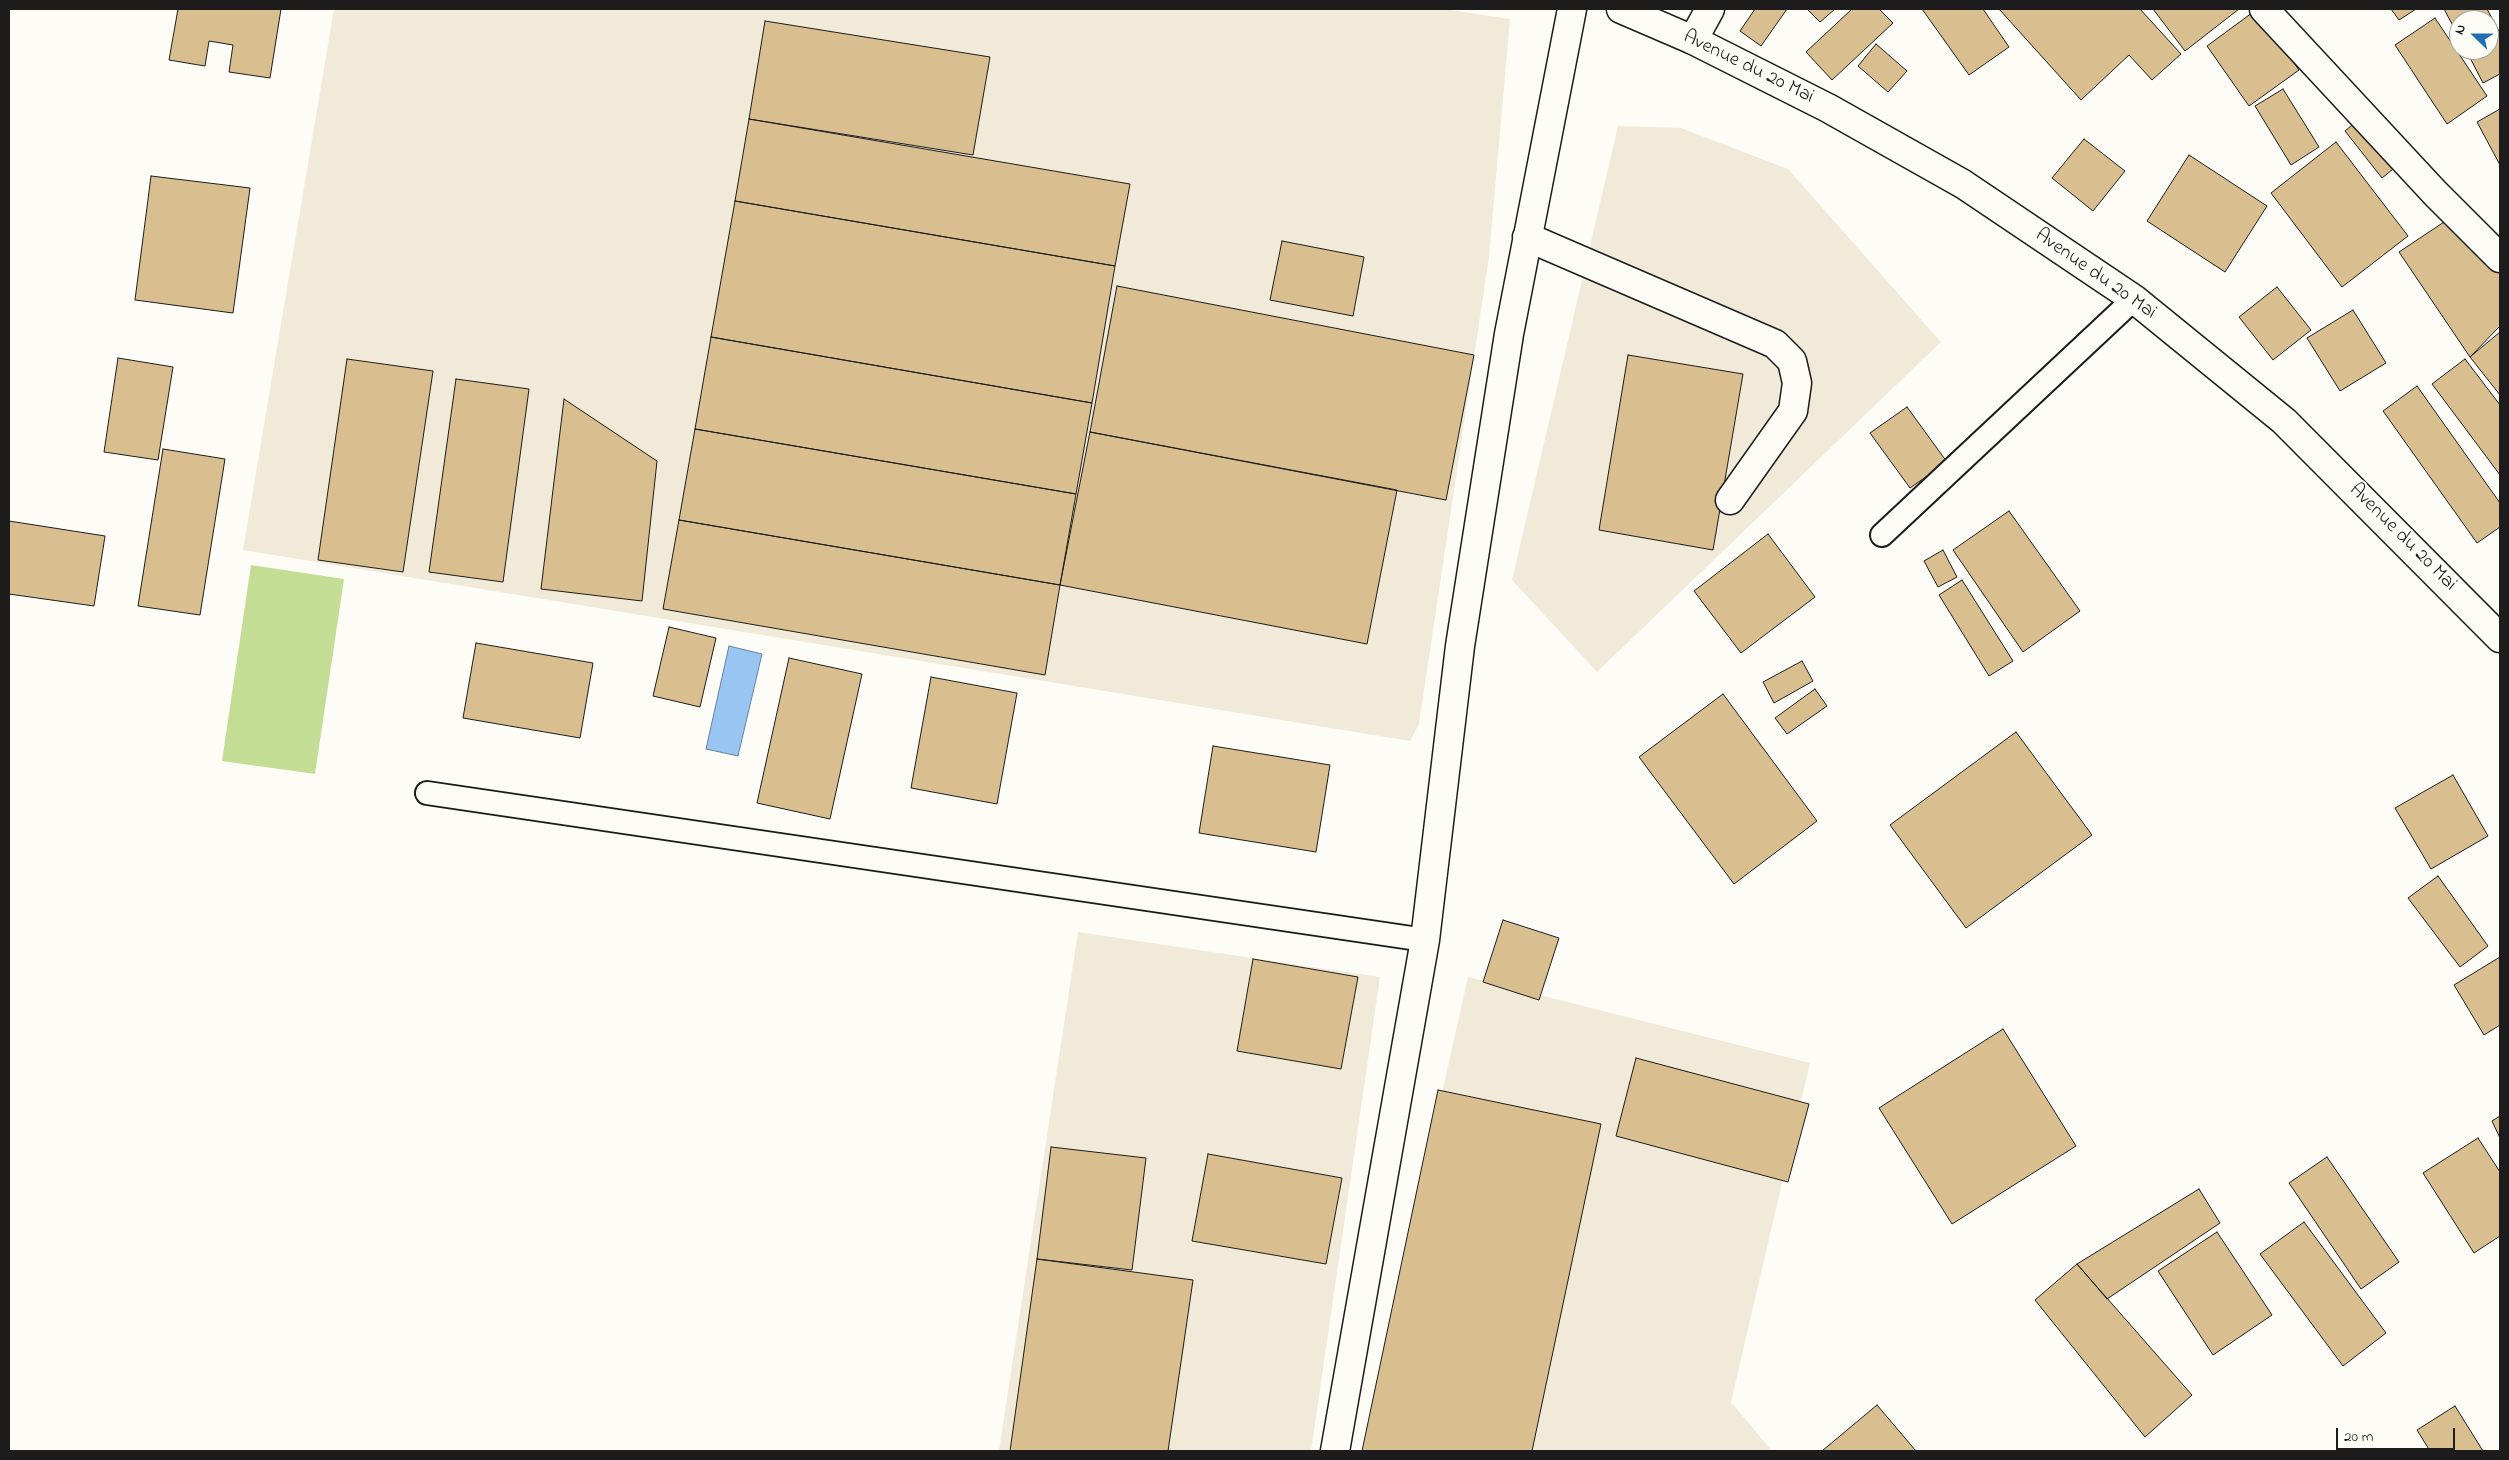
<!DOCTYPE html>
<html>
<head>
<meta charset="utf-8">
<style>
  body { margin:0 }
  #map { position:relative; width:2509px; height:1460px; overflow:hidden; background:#fdfcf7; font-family:"Indie Flower",sans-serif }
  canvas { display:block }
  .frame { position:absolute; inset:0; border:10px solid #1c1c1c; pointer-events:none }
  .north { position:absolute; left:2449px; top:10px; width:50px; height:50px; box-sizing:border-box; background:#fdfcf7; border:1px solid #a3a29f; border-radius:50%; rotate:292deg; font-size:14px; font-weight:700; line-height:20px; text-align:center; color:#1c1c1c }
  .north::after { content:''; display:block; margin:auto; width:18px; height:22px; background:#1f6fb2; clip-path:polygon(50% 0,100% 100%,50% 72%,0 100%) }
  .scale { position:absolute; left:2336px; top:1428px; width:119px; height:22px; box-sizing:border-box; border:2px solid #1c1c1c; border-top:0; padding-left:6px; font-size:15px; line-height:18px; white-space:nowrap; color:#1c1c1c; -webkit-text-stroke:4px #fdfcf7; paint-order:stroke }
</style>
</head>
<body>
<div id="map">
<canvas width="2509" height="1460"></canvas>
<div class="frame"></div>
<div class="north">N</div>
<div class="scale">20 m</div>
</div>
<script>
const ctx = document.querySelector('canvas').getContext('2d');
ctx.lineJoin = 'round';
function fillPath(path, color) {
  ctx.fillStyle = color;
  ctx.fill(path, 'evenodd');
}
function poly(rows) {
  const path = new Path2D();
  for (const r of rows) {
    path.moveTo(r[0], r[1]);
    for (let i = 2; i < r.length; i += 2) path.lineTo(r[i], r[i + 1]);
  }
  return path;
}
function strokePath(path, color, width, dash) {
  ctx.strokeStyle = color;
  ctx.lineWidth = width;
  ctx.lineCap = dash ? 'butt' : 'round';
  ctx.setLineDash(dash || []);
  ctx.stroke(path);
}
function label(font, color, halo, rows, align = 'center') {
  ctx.font = font + ' "Indie Flower",sans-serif';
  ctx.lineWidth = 4;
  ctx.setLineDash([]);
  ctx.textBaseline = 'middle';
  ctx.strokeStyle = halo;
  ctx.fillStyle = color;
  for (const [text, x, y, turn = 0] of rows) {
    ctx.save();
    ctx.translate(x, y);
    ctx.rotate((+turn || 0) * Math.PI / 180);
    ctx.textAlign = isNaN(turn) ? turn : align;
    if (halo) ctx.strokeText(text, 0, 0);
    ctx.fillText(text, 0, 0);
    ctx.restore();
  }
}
const built = poly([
  [334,9,1444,9,1510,19,1489,257,1419,724,1410,741,243,550],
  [1618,126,1681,128,1788,169,1941,342,1597,672,1512,580],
  [1078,932,1380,977,1311,1451,999,1451],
  [1468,977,1810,1063,1731,1402,1772,1451,1362,1451]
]);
const green = poly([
  [251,565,344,579,315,774,222,761]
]);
const water = poly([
  [729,646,762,654,738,756,706,749,729,646]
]);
const building = poly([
  [178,9,281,9,270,78,229,72,233,45,209,41,205,66,169,60,178,9],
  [1755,9,1787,9,1761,46,1740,31,1755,9],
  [1807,9,1835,9,1820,22,1807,9],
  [1852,9,1879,9,1893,23,1832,80,1806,52,1852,9],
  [1922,9,1983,9,2009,47,1969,75,1922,9],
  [1999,9,2140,9,2181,54,2152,80,2129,55,2081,100,1999,9],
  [2153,9,2239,9,2185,51,2153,9],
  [2391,9,2416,9,2399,20,2391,9],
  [2444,9,2487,9,2500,33,2500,74,2483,83,2466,50,2489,50,2489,20,2459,20,2459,37,2444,9],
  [2256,10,2299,70,2249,106,2207,46,2256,10],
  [2435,18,2487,96,2447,124,2395,45,2435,18],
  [765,21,990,57,973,155,749,119,765,21],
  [1876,44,1907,71,1888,92,1858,66,1876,44],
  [2283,89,2319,147,2291,165,2255,106,2283,89],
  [2500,109,2500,165,2477,122,2500,109],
  [2365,114,2403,161,2382,178,2345,131,2365,114],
  [749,119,1130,184,1115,266,735,201,749,119],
  [2084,139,2125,171,2093,211,2052,178,2084,139],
  [2336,142,2408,236,2342,287,2271,193,2336,142],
  [2189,155,2267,206,2225,272,2147,221,2189,155],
  [151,176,250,188,233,313,135,300,151,176],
  [735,201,1115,266,1092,403,711,337,735,201],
  [2459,212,2500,273,2500,326,2470,357,2399,252,2459,212],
  [1282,241,1364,257,1353,316,1270,300,1282,241],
  [1117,286,1474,355,1446,500,1090,432,1117,286],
  [2277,287,2311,330,2273,360,2239,317,2277,287],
  [2353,310,2386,363,2340,391,2307,338,2353,310],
  [2500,332,2500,395,2470,357,2500,332],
  [711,337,1092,403,1076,494,695,429,711,337],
  [1628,355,1743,374,1713,550,1599,530,1628,355],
  [118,358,173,367,158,460,104,452,118,358],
  [347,359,433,371,403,572,318,560,347,359],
  [2465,359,2500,405,2500,475,2432,384,2465,359],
  [456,379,529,389,503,582,429,572,456,379],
  [2417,386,2500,503,2500,527,2477,543,2383,411,2417,386],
  [564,399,657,461,642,601,541,589,564,399],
  [1907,407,1947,462,1910,488,1870,433,1907,407],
  [695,429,1076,494,1060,585,679,520,695,429],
  [1090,432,1397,490,1367,644,1060,585,1090,432],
  [163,449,225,459,200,615,138,606,163,449],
  [2009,511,2080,611,2023,652,1953,550,2009,511],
  [679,520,1060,585,1045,675,663,609,679,520],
  [9,521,105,536,94,606,9,594,9,521],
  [1768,534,1815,597,1741,653,1694,591,1768,534],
  [1943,550,1957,577,1938,587,1924,561,1943,550],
  [1962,580,2013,661,1989,676,1939,595,1962,580],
  [669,627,716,638,700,707,653,696,669,627],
  [476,643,593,663,580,738,463,718,476,643],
  [789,658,862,674,830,819,757,803,789,658],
  [1802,661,1813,681,1774,703,1763,682,1802,661],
  [931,677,1017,693,997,804,911,788,931,677],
  [1815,689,1827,706,1787,734,1775,718,1815,689],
  [1723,694,1817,821,1734,884,1639,757,1723,694],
  [2016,732,2092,835,1966,928,1890,825,2016,732],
  [1213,746,1330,765,1316,852,1199,833,1213,746],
  [2453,775,2488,836,2431,869,2395,808,2453,775],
  [2438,876,2488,946,2460,967,2408,898,2438,876],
  [1503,920,1559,938,1539,1000,1483,982,1503,920],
  [2500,957,2500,1025,2484,1035,2454,985,2500,957],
  [1253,959,1358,977,1341,1069,1237,1051,1253,959],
  [2003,1029,2076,1146,1952,1224,1879,1108,2003,1029],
  [1636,1058,1809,1104,1788,1182,1616,1136,1636,1058],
  [1438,1090,1601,1124,1532,1451,1362,1451,1438,1090],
  [2500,1116,2500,1138,2492,1121,2500,1116],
  [2478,1138,2500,1172,2500,1236,2474,1253,2423,1173,2478,1138],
  [1051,1147,1146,1158,1132,1270,1037,1259,1051,1147],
  [1208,1154,1342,1178,1326,1264,1192,1241,1208,1154],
  [2327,1157,2399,1262,2361,1289,2289,1183,2327,1157],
  [2199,1189,2220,1223,2107,1299,2077,1264,2199,1189],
  [2304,1222,2386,1333,2343,1366,2260,1254,2304,1222],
  [2217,1232,2272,1315,2213,1355,2158,1271,2217,1232],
  [1037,1259,1193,1280,1168,1451,1010,1451,1037,1259],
  [2077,1264,2192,1395,2145,1437,2035,1300,2077,1264],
  [1877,1405,1916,1451,1822,1451,1877,1405],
  [2455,1406,2483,1451,2430,1451,2417,1430,2455,1406]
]);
const lane = poly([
  [1882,535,2134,299],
  [427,793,1425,940]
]);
const street = poly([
  [2264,9,2435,193,2500,258],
  [1693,40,1710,9],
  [1527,237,1775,344,1792,361,1797,383,1793,411,1730,500],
  [1335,1451,1425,940,1460,646,1509,334,1572,9]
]);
const secondary = poly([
  [1621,9,1693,40,1828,108,1963,184,2134,299,2284,421,2500,638]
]);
const streetNames = [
  ["Avenue du 20 Mai",1748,68,26],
  ["Avenue du 20 Mai",2095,275,35],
  ["Avenue du 20 Mai",2402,538,45]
];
fillPath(built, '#f2ead8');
fillPath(green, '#c4dd94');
fillPath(water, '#99c5f3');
strokePath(water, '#67819d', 1);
fillPath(building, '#d9bf8f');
strokePath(building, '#1c1c1c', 1);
strokePath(lane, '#1c1c1c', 26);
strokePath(street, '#1c1c1c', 31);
strokePath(secondary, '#1c1c1c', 31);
strokePath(lane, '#fdfcf7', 22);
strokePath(street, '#fdfcf7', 28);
strokePath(secondary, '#fdfcf7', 28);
label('20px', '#1c1c1c', '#fdfcf7', streetNames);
</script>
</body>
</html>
